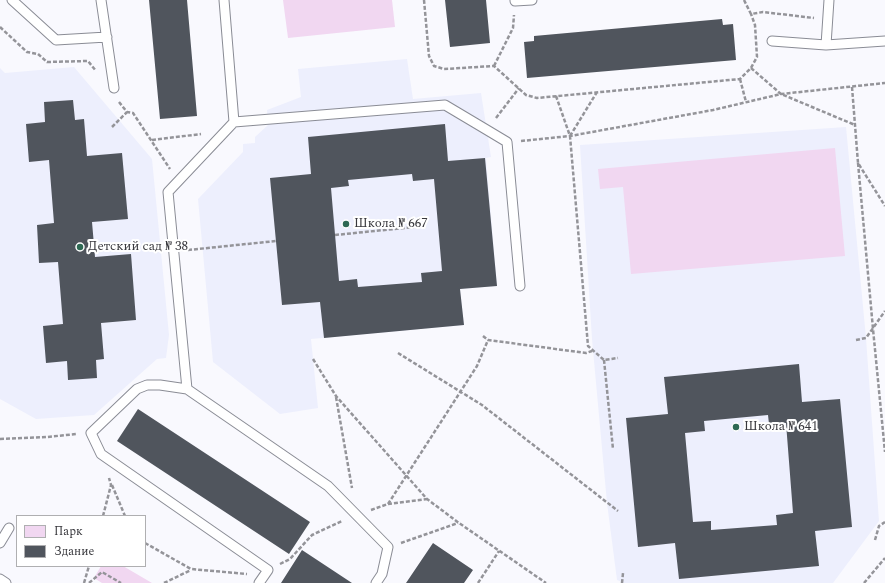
<!DOCTYPE html>
<html>
<head>
<meta charset="utf-8">
<style>
  body { margin:0 }
  #map { position:relative; width:885px; height:583px; overflow:hidden; background:#f9f9fe; font-family:Spectral,serif }
  canvas { display:block }
  .legend { position:absolute; left:16px; top:515px; width:130px; height:52px; box-sizing:border-box; background:#fff; border:1px solid #afafb1; margin:0; padding:5px 7px; list-style:none; font-size:12px; color:#37373c }
  .legend li { display:flex; align-items:center; gap:8px; height:20px }
  .legend b { width:20px; border:1px solid #afafb1 }
</style>
</head>
<body>
<div id="map">
<canvas width="885" height="583"></canvas>
<ul class="legend">
<li><b style="height:11px;background:#f1d7f1"></b>Парк</li>
<li><b style="height:11px;background:#50555d"></b>Здание</li>
</ul>
</div>
<script>
const ctx = document.querySelector('canvas').getContext('2d');
ctx.lineJoin = 'round';
function fillPath(path, color) {
  ctx.fillStyle = color;
  ctx.fill(path, 'evenodd');
}
function poly(rows) {
  const path = new Path2D();
  for (const r of rows) {
    path.moveTo(r[0], r[1]);
    for (let i = 2; i < r.length; i += 2) path.lineTo(r[i], r[i + 1]);
  }
  return path;
}
function strokePath(path, color, width, dash) {
  ctx.strokeStyle = color;
  ctx.lineWidth = width;
  ctx.lineCap = dash ? 'butt' : 'round';
  ctx.setLineDash(dash || []);
  ctx.stroke(path);
}
function label(font, color, halo, rows, align = 'center') {
  ctx.font = font + ' Spectral,serif';
  ctx.lineWidth = 4;
  ctx.setLineDash([]);
  ctx.textBaseline = 'middle';
  ctx.strokeStyle = halo;
  ctx.fillStyle = color;
  for (const [text, x, y, turn = 0] of rows) {
    ctx.save();
    ctx.translate(x, y);
    ctx.rotate((+turn || 0) * Math.PI / 180);
    ctx.textAlign = isNaN(turn) ? turn : align;
    if (halo) ctx.strokeText(text, 0, 0);
    ctx.fillText(text, 0, 0);
    ctx.restore();
  }
}
const built = poly([
  [407,59,413,99,481,93,491,157,486,158,497,286,460,289,464,325,311,339,318,408,280,414,213,362,198,199,243,152,243,144,255,143,255,137,268,125,267,110,301,97,298,69],
  [74,67,152,159,169,335,166,358,157,359,94,415,36,419,0,399,0,68,5,73],
  [846,127,866,338,879,521,833,583,624,583,617,580,607,503,592,339,580,145]
]);
const green = poly([
  [283,0,392,0,395,27,288,38],
  [835,148,845,256,631,274,623,187,600,189,598,169],
  [101,566,123,566,152,583,102,583,94,578]
]);
const building = poly([
  [149,0,187,0,197,116,160,119],
  [445,0,486,0,490,43,450,47],
  [722,19,723,25,733,24,736,60,527,78,524,42,534,41,534,36],
  [73,100,75,120,84,119,87,156,122,153,128,219,92,222,95,257,131,254,136,320,101,323,104,359,96,360,97,378,68,380,67,361,46,363,43,326,63,324,58,262,39,263,37,225,54,223,49,160,29,162,26,124,45,122,44,102],
  [445,124,448,161,485,158,497,286,460,289,464,325,324,338,320,302,282,305,270,178,311,174,308,137],
  [412,174,413,181,434,179,442,271,421,273,422,282,358,287,357,279,339,281,331,188,349,186,348,180],
  [799,364,802,402,840,399,852,527,815,531,819,566,679,579,675,543,638,547,626,418,668,414,664,377],
  [768,415,769,424,786,423,793,513,776,515,777,525,711,530,711,521,693,522,685,433,705,431,704,421],
  [138,409,310,522,289,554,117,441],
  [433,543,473,570,464,583,406,583],
  [302,550,352,583,281,583]
]);
const path = poly([
  [424,0,429,56,434,66,444,69,494,66,526,95,537,98,740,79,751,68,757,57,755,25,751,14],
  [744,0,751,14,763,12,814,18],
  [0,27,27,52,38,54,47,62,88,61,96,71],
  [494,66,513,28,514,15],
  [751,68,781,94,855,125],
  [740,79,746,102],
  [852,87,858,163,885,206],
  [556,96,570,136,588,346,604,360,618,358],
  [119,102,127,112,133,113,170,169],
  [496,118,519,88],
  [112,127,127,112],
  [570,136,597,92],
  [152,140,201,134],
  [521,141,570,136,713,110,781,94,885,83],
  [858,163,873,329,885,452],
  [335,235,414,227],
  [188,250,276,241],
  [483,336,488,340,586,353,592,351],
  [856,340,866,338,885,311],
  [398,353,482,405,618,511],
  [313,359,336,396,427,499,459,523,546,583],
  [604,360,613,449],
  [336,397,352,488],
  [0,439,47,437,76,434],
  [112,485,125,516],
  [388,504,477,366,488,340],
  [371,510,388,504,427,499],
  [103,516,111,485,109,478],
  [875,540,879,526,885,522],
  [145,543,191,569,247,574],
  [401,543,458,523],
  [280,564,290,559,312,535,342,521],
  [84,583,89,566],
  [89,583,102,572,121,583],
  [164,583,191,570],
  [478,583,499,551],
  [622,583,623,573],
  [864,583,885,558]
]);
const service = poly([
  [12,0,56,40,107,37],
  [101,0,114,88],
  [515,0,515,1,532,0],
  [829,0,826,45,885,41],
  [772,41,826,45],
  [234,122,445,105,487,130,507,142,520,286],
  [187,389,168,192,234,122,224,0],
  [0,543,9,528],
  [0,579,6,583],
  [259,583,268,570,101,454,91,433,137,389,147,385,160,385,187,389,328,486,388,547,382,574,376,583]
]);
const markers = [
  [346,224,4,"#2e6953"],
  [80,247,4,"#2e6953"],
  [736,427,4,"#2e6953"]
];
const poiNames = [
  ["Школа № 667",354,224],
  ["Детский сад № 38",88,247],
  ["Школа № 641",744,427]
];
fillPath(built, '#edeffd');
fillPath(green, '#f1d7f1');
fillPath(building, '#50555d');
strokePath(service, '#8a8c95', 11);
strokePath(path, '#949499', 2.5, [4, 2]);
strokePath(service, '#fff', 9);
for (const [x, y, r, color] of markers) {
  const dot = new Path2D();
  dot.arc(x, y, r, 0, 2 * Math.PI);
  ctx.fillStyle = color;
  ctx.fill(dot);
  strokePath(dot, '#fff', 1.5);
}
label('13px', '#37373c', '#fff', poiNames, 'left');
</script>
</body>
</html>
